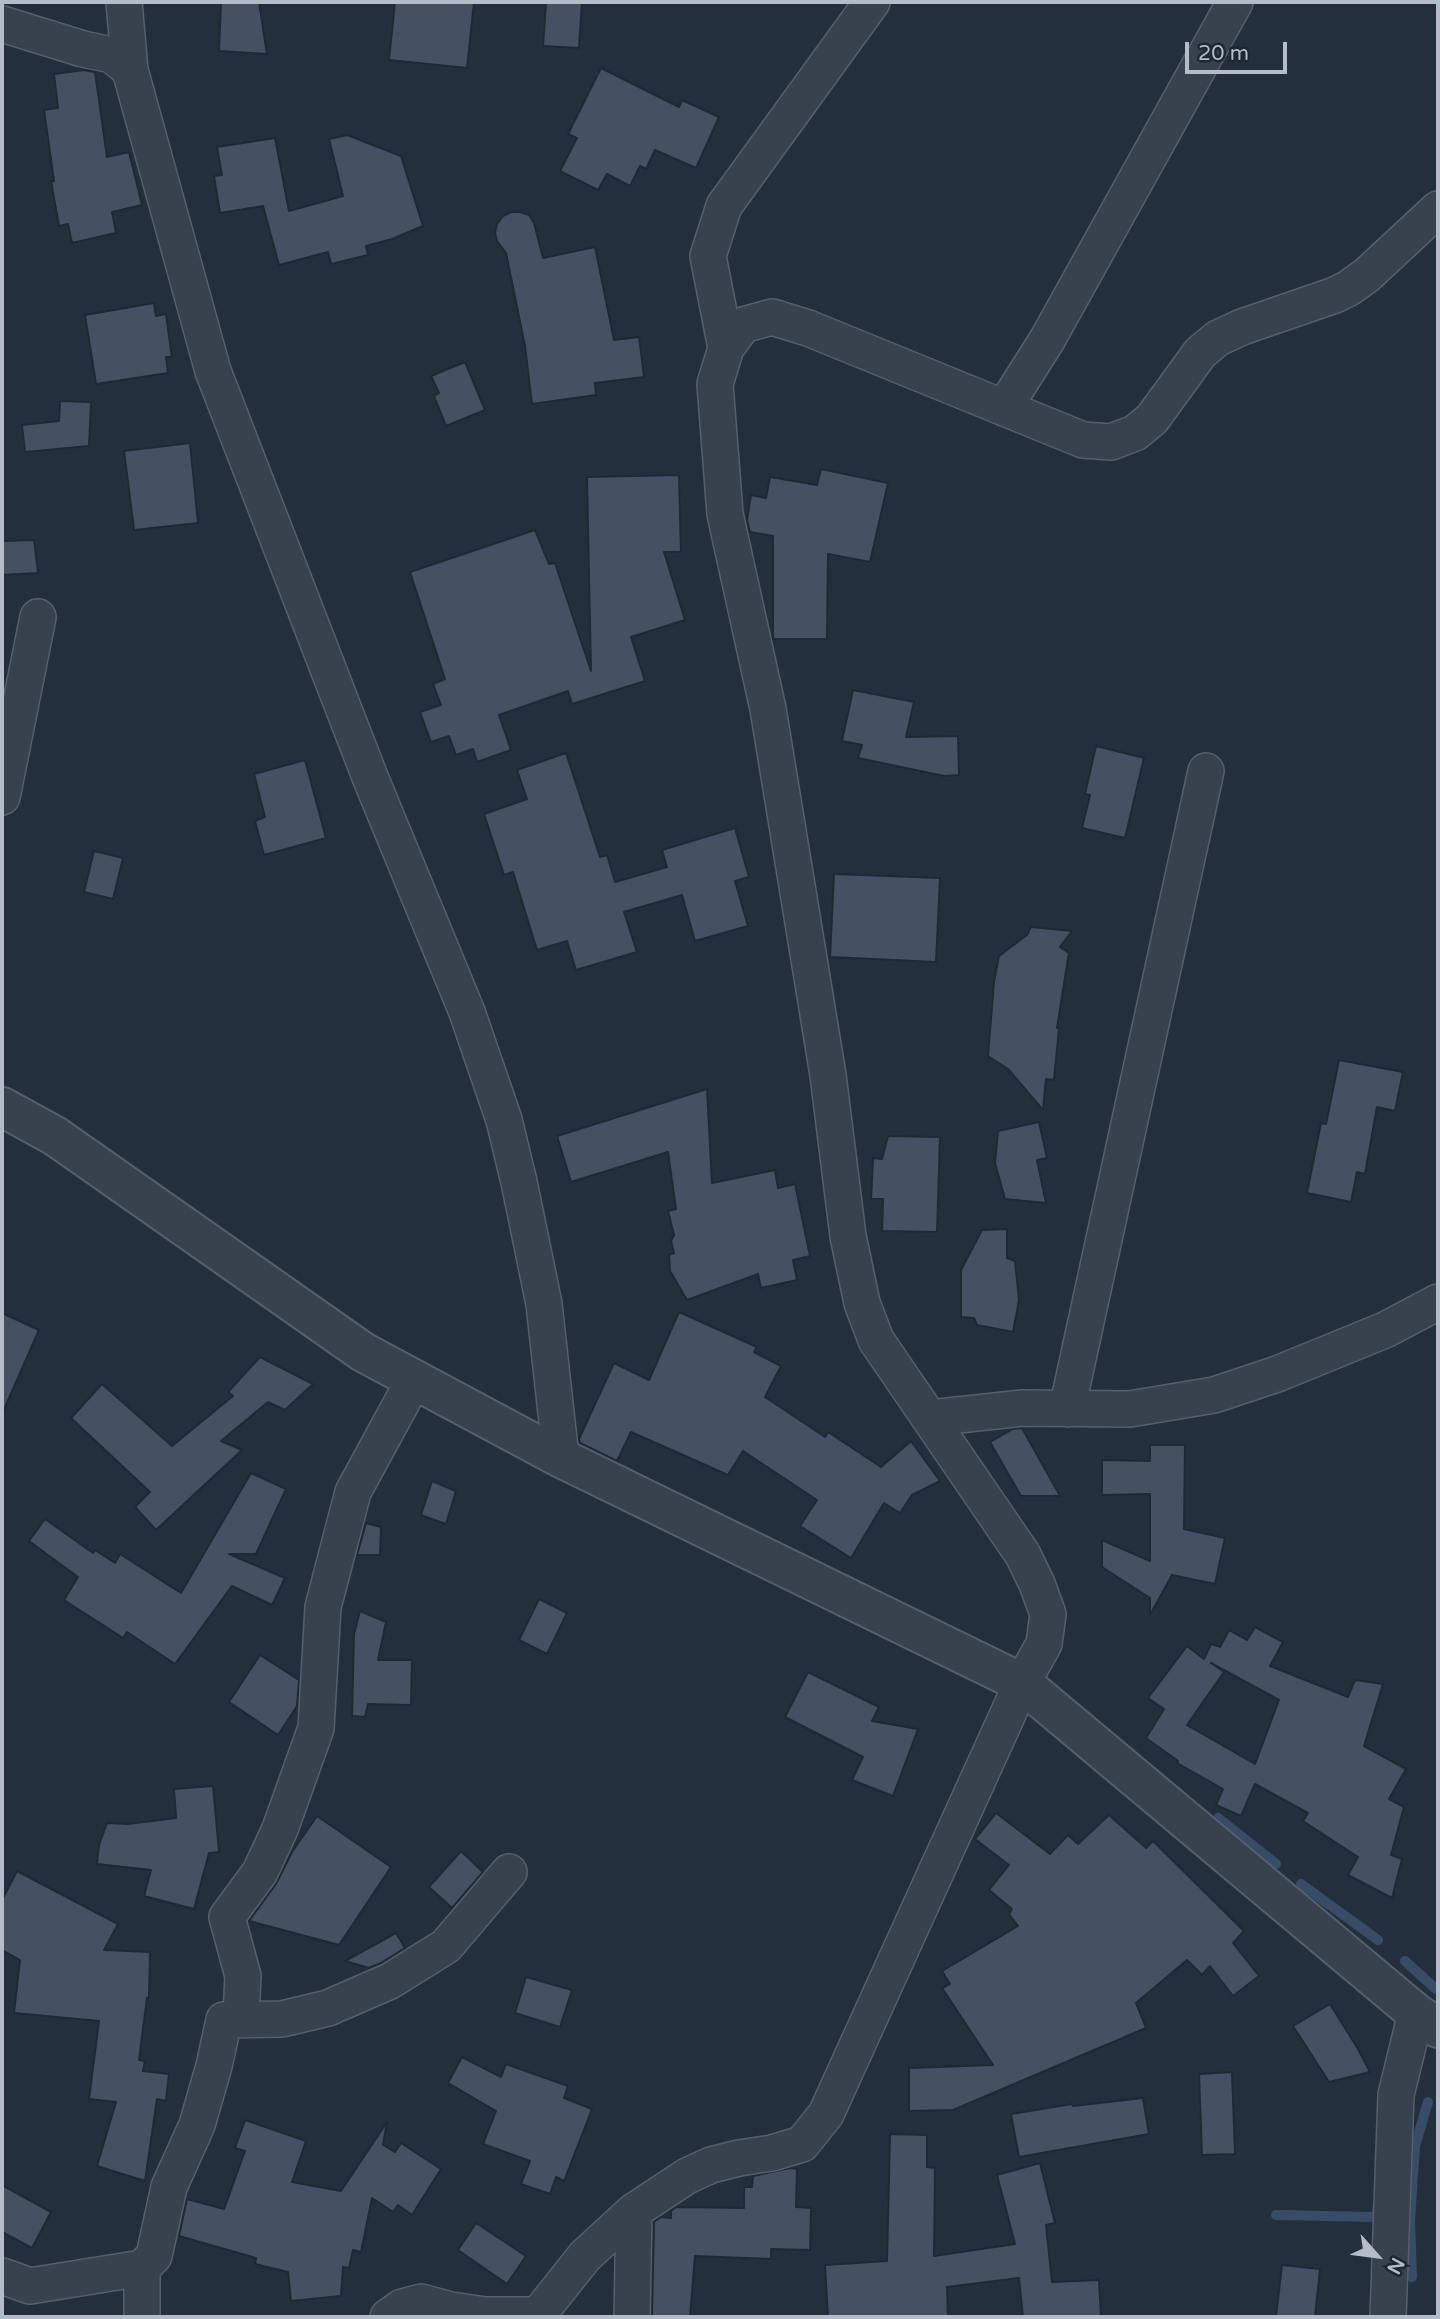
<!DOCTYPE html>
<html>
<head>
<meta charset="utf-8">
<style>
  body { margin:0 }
  #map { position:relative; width:1440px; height:2319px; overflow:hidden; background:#242f3e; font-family:"Varela Round",sans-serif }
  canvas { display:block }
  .frame { position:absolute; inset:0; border:4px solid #b4bcc9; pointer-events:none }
  .north { position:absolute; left:1342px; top:2221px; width:70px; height:70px; -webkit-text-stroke:5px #1d2633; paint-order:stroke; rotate:118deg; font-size:19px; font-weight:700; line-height:28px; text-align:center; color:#b4bcc9 }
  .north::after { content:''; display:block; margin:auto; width:24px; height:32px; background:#b4bcc9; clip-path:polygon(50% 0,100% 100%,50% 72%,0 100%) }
  .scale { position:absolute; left:1185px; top:42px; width:102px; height:32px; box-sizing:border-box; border:4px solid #b4bcc9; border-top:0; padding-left:9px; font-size:21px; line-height:24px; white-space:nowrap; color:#b4bcc9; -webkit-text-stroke:5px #1d2633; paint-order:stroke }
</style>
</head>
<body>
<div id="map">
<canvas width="1440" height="2319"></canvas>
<div class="frame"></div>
<div class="north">N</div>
<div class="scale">20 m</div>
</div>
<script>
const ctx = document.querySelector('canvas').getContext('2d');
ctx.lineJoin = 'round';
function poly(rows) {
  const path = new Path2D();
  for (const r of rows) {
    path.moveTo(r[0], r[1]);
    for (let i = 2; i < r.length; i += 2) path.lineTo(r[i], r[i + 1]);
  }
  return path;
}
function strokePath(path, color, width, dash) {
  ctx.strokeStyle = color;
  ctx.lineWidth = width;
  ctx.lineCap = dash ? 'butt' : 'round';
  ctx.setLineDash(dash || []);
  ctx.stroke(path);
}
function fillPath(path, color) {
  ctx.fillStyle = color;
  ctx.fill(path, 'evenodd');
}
const stream = poly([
  [1218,1818,1276,1864],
  [1301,1884,1378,1940],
  [1405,1961,1436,1989],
  [1276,2215,1376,2217,1378,2205],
  [1412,2277,1410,2220,1415,2146,1428,2102]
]);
const building = poly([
  [221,2,259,2,267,54,219,51,221,2],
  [395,2,474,2,467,68,389,60,395,2],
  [546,2,582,2,579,48,543,46,546,2],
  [601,68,679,107,682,100,719,117,696,168,655,150,646,169,640,166,630,186,607,174,598,190,560,171,577,138,568,134,601,68],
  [84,70,95,72,107,157,129,152,142,205,112,212,116,233,72,243,68,224,59,226,51,181,54,181,44,110,58,108,54,74,84,70],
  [347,135,401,156,423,226,392,239,366,246,368,255,331,264,328,252,279,265,263,206,220,213,214,176,222,175,217,147,275,138,289,211,343,196,329,139,347,135],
  [511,212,520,212,529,215,534,223,543,258,595,247,614,340,639,337,644,377,595,383,596,395,532,404,525,346,506,253,497,241,495,233,497,224,503,216,511,212],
  [154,303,156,316,166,314,172,357,166,357,168,373,96,384,85,315,154,303],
  [465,362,485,410,446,426,434,396,439,393,431,376,465,362],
  [60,401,91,402,89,446,25,452,22,425,59,421,60,401],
  [190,443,198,523,134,530,124,451,190,443],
  [821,469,888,483,870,562,828,554,827,639,773,639,773,536,750,532,747,520,751,495,766,498,770,477,817,485,821,469],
  [679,475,681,552,664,552,685,620,631,637,645,681,572,704,568,691,499,715,511,750,477,762,473,749,456,755,449,736,431,742,420,712,441,705,433,684,445,679,410,572,535,530,549,564,555,563,591,671,587,477,679,475],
  [34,540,38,573,2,575,2,541,34,540],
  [853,690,914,702,906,737,958,736,959,775,944,776,858,758,862,745,842,741,853,690],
  [1096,746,1144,758,1125,838,1082,828,1090,795,1085,794,1096,746],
  [566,753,600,857,607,855,615,882,667,867,662,850,735,828,749,877,735,881,748,926,695,941,682,895,624,912,637,952,576,970,567,941,537,950,513,872,504,875,484,814,527,799,517,770,566,753],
  [305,760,326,838,264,855,255,821,265,817,254,774,305,760],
  [94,851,123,858,113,899,84,892,94,851],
  [834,874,940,878,936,962,830,957,834,874],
  [1031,927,1072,931,1060,947,1069,953,1057,1028,1059,1028,1054,1080,1046,1079,1043,1110,1008,1069,988,1056,994,982,999,956,1027,935,1031,927],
  [1339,1060,1403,1072,1395,1111,1377,1107,1365,1174,1357,1172,1351,1202,1307,1193,1321,1123,1326,1124,1339,1060],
  [707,1089,712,1183,775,1170,778,1188,795,1184,810,1256,793,1260,797,1280,761,1288,758,1274,687,1300,670,1271,669,1255,674,1253,671,1241,674,1235,668,1211,676,1209,668,1152,571,1182,557,1136,707,1089],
  [1039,1122,1047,1158,1037,1160,1046,1203,1005,1199,995,1163,998,1131,1039,1122],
  [888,1136,940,1137,937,1232,882,1231,883,1199,871,1199,873,1158,882,1159,888,1136],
  [1007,1229,1007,1258,1015,1261,1019,1300,1013,1332,977,1325,974,1318,961,1317,961,1270,982,1230,1007,1229],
  [679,1312,757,1347,754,1352,781,1366,765,1397,825,1437,828,1432,881,1467,911,1441,940,1481,912,1495,900,1513,884,1503,851,1558,800,1526,817,1500,743,1451,728,1475,631,1432,617,1461,580,1443,579,1439,614,1363,649,1380,679,1312],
  [2,1313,39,1330,2,1414,2,1313],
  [260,1357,313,1384,285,1410,268,1402,221,1441,242,1450,156,1530,135,1507,150,1492,71,1418,102,1384,172,1446,233,1396,228,1392,260,1357],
  [1022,1428,1060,1496,1021,1496,990,1442,1013,1429,1022,1428],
  [1150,1445,1185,1445,1184,1529,1225,1538,1215,1584,1172,1575,1150,1615,1150,1598,1102,1567,1102,1540,1150,1561,1150,1494,1102,1495,1102,1460,1150,1461,1150,1445],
  [251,1473,286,1489,256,1554,229,1554,285,1578,272,1605,232,1586,175,1664,127,1632,123,1638,64,1600,78,1577,29,1541,45,1519,93,1553,95,1550,115,1563,120,1554,181,1593,251,1473],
  [432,1481,456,1491,446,1524,421,1515,432,1481],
  [366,1523,381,1527,380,1555,357,1555,366,1523],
  [539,1599,567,1613,547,1654,519,1640,539,1599],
  [360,1611,386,1622,378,1660,412,1660,411,1705,368,1704,365,1717,352,1716,354,1634,360,1611],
  [1255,1627,1283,1642,1270,1666,1348,1697,1355,1680,1383,1684,1364,1746,1406,1769,1389,1799,1404,1807,1391,1855,1402,1859,1392,1898,1348,1875,1358,1857,1303,1821,1308,1813,1255,1784,1241,1816,1216,1805,1223,1789,1177,1763,1178,1761,1146,1738,1164,1709,1148,1698,1187,1646,1204,1659,1211,1644,1220,1647,1229,1630,1247,1640,1255,1627],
  [1211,1663,1279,1700,1255,1764,1187,1725,1224,1672,1211,1663],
  [260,1655,299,1680,297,1706,278,1735,229,1702,260,1655],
  [808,1672,879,1707,872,1721,918,1729,893,1796,852,1780,863,1757,785,1717,808,1672],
  [213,1786,219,1852,209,1853,194,1909,144,1896,151,1870,97,1864,99,1845,107,1823,128,1824,176,1818,174,1789,213,1786],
  [996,1813,1050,1854,1068,1835,1078,1844,1109,1815,1146,1848,1153,1841,1244,1931,1233,1943,1259,1976,1233,1996,1210,1966,1202,1975,1187,1960,1136,2003,1146,2028,953,2110,909,2111,909,2068,993,2065,942,1988,950,1984,942,1971,1018,1926,1009,1914,1012,1909,989,1890,1009,1865,975,1839,996,1813],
  [317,1816,391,1867,339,1945,249,1921,276,1884,292,1852,317,1816],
  [461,1851,483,1872,452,1908,429,1887,461,1851],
  [17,1871,118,1924,104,1950,150,1952,149,1997,147,1998,139,2060,145,2061,143,2071,169,2074,166,2101,157,2099,145,2181,97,2166,116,2102,89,2099,99,2021,14,2013,20,1960,2,1950,2,1900,17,1871],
  [396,1933,405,1948,381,1963,369,1968,345,1961,396,1933],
  [526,1977,572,1990,560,2027,515,2013,526,1977],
  [1330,2004,1358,2049,1370,2072,1329,2082,1293,2026,1330,2004],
  [462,2057,501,2077,506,2064,568,2086,564,2098,592,2109,564,2181,556,2177,550,2194,521,2184,530,2161,483,2144,496,2111,448,2083,462,2057],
  [1232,2072,1235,2154,1202,2155,1199,2074,1232,2072],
  [1143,2098,1149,2134,1019,2157,1011,2114,1072,2104,1073,2106,1143,2098],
  [245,2120,306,2141,292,2182,341,2191,387,2122,383,2145,395,2152,401,2143,441,2169,412,2215,398,2205,393,2212,372,2198,361,2252,353,2250,349,2268,343,2267,341,2296,291,2301,288,2272,255,2264,256,2258,179,2236,187,2199,224,2209,245,2151,235,2148,245,2120],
  [890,2134,927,2135,927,2167,935,2168,934,2256,1015,2244,997,2175,1040,2163,1055,2223,1046,2225,1052,2282,1099,2280,1101,2317,1023,2317,1019,2278,947,2287,948,2317,828,2317,825,2265,887,2261,890,2134],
  [790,2168,797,2169,796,2207,811,2208,810,2250,771,2249,771,2259,695,2256,690,2317,652,2317,654,2222,661,2217,671,2218,671,2211,676,2207,744,2208,744,2187,752,2187,753,2176,790,2168],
  [2,2185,51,2212,32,2248,2,2232,2,2185],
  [476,2223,526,2256,507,2284,458,2250,476,2223],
  [1282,2265,1320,2269,1315,2317,1276,2317,1282,2265]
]);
const minor = poly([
  [124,2,130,70,213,371,370,777,467,1012,504,1120,519,1182,544,1304,561,1458],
  [2,24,83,49,112,55,130,70],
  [726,348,708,256,724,206,872,2],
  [1004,408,1047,340,1235,2],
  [2,797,38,617],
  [1067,1409,1206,771],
  [930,1418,1023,1408,1130,1409,1214,1395,1277,1374,1385,1330,1438,1302],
  [224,2020,282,2019,328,2008,390,1981,446,1946,509,1872],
  [2,2276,30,2286,142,2268],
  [142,2317,142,2268,154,2256,169,2187,197,2125,214,2066,224,2020,241,2016,243,1976,227,1917,260,1872,280,1829,316,1728,323,1607,353,1492,414,1380],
  [388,2317,402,2307,421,2302,451,2310,485,2315,538,2315,585,2256,634,2211],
  [632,2317,634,2211,687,2176,711,2165,739,2158,772,2153,802,2144,826,2114,1022,1683,1044,1644,1048,1614,1037,1584,1023,1555,876,1340,862,1303,848,1236,828,1075,768,709,725,514,715,384,726,348,743,325,772,317,808,328,1083,440,1111,442,1135,433,1152,419,1200,353,1218,338,1242,327,1335,295,1349,288,1367,275,1438,209],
  [1388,2317,1396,2095,1416,2013]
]);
const tertiary = poly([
  [2,1107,55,1136,363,1352,561,1458,1022,1683,1416,2013,1438,2028]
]);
strokePath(stream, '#394c67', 10);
fillPath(building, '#455162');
strokePath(building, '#1f2835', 2);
strokePath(minor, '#565f6c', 38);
strokePath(tertiary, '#565f6c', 42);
strokePath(minor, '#38414e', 35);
strokePath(tertiary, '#38414e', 38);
</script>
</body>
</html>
